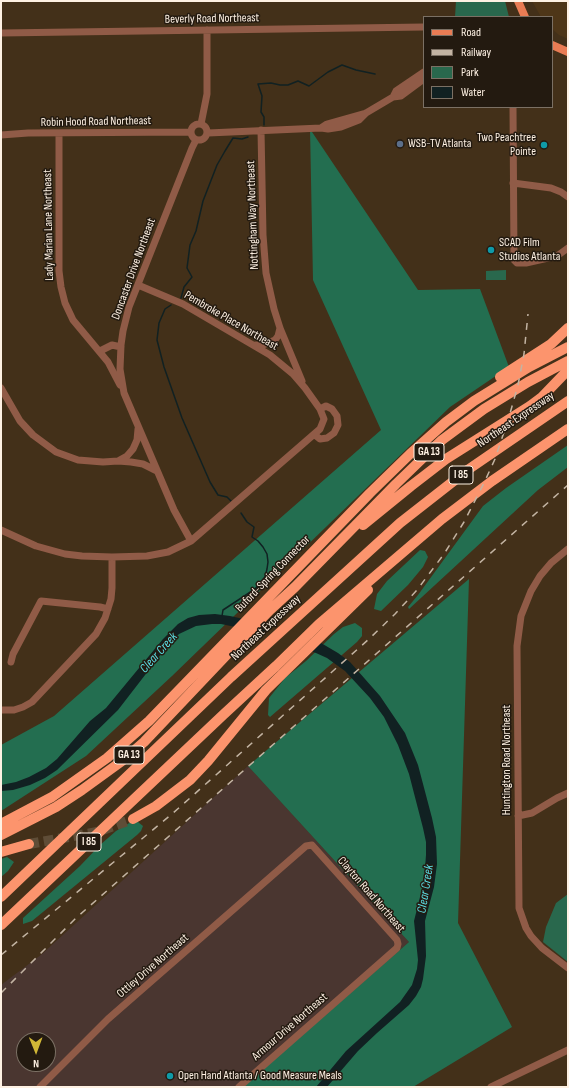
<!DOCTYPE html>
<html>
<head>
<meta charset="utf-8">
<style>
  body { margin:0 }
  #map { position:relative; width:569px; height:1088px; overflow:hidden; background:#433019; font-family:"Sofia Sans Condensed",sans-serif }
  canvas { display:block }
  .frame { position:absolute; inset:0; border:2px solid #fef1e3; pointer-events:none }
  .legend { position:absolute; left:423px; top:16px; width:130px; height:92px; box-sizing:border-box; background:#231a10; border:1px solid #7b7064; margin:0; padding:5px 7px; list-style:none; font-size:12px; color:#fef1e3 }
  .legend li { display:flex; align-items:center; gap:8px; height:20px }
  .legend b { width:20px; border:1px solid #7b7064 }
  .north { position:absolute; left:16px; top:1032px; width:40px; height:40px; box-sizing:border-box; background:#231a10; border:1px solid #7b7064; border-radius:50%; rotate:179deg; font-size:11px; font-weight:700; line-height:16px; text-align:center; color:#fef1e3 }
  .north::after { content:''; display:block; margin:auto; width:14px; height:18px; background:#d0b736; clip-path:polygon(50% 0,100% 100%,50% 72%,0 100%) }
</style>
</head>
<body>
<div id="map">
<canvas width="569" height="1088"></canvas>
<div class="frame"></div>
<ul class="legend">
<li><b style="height:5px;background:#e97c54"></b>Road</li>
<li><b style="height:5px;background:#c3b4a3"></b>Railway</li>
<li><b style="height:11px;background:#29684d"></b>Park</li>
<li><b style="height:11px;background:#112122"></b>Water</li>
</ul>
<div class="north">N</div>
</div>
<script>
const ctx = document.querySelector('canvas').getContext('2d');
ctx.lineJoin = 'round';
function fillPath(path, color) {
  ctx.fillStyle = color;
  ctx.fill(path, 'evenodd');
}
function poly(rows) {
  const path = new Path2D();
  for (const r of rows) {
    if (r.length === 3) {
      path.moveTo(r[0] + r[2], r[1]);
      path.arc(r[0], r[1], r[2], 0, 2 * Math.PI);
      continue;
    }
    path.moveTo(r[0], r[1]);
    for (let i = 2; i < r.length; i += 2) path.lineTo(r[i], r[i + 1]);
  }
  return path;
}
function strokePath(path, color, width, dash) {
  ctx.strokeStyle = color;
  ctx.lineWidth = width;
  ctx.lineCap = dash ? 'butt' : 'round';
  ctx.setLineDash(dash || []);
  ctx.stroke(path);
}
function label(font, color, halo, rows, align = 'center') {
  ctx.font = font + ' "Sofia Sans Condensed",sans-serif';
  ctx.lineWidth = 3;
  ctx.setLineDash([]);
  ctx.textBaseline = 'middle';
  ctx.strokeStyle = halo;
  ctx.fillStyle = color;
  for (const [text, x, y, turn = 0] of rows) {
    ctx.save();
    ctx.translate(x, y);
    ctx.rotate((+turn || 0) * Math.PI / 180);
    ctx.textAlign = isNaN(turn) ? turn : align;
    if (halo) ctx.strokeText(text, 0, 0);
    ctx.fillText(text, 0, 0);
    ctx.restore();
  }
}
const built = poly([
  [532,1,568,1,568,39,559,35,552,29,552,17,541,17]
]);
const industrial = poly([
  [248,766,409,942,243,1087,1,1087,1,985,42,954],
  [24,1040,48,1040,48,1064,24,1064]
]);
const green = poly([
  [456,1,505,1,509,17,455,17],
  [506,270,506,280,486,280,486,271],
  [568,894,568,962,543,942,546,927,556,903]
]);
const forest = poly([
  [310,129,418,290,480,289,509,367,450,407,172,676,86,756,1,811,1,745,54,716,381,430,313,280],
  [568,445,568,467,538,490,409,609,408,607,418,595,483,506,506,488],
  [420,550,425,551,428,557,423,567,408,585,381,611,374,609,377,594,387,581],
  [469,579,458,923,512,1027,413,1087,243,1087,409,942,248,766],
  [355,623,362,628,362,636,357,642,270,717,268,715,269,698,285,678,306,661,334,634,343,627],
  [131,822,138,822,143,826,141,831,137,835,32,921,23,924,23,918,80,866,100,845,116,831],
  [7,857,14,862,8,871,1,877,1,859]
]);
const water = poly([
  [215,614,230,616,280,627,321,643,338,653,350,662,380,696,405,733,418,765,432,818,436,837,437,864,434,887,425,921,426,956,423,979,421,987,416,996,409,1005,377,1033,358,1051,327,1087,316,1087,346,1051,400,1002,412,985,417,969,418,960,414,921,424,881,426,855,426,842,423,828,409,774,398,745,384,717,370,698,345,671,327,658,316,653,255,631,221,624,212,624,196,626,179,634,169,644,118,710,57,770,45,778,30,785,13,790,1,791,1,785,16,782,29,777,46,768,57,759,90,721,106,708,163,639,178,624,188,618,199,615]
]);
const pier = poly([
  [274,624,281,626,322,642,311,653,262,635]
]);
const stream = poly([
  [264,125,264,117,261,112,262,96,258,84,271,83,280,85,288,85,298,81,309,86,328,72,342,65,356,70,375,74],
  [181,298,184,287,192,277,187,268,190,245,196,231,203,201,217,165,225,151,233,138,242,139,248,137],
  [171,305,165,309,159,323,157,340,164,367,182,418,210,482,218,495,227,497,231,501],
  [222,616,223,610,255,589,265,577,267,569,268,562,267,554,263,547,258,541,252,537,254,527,247,522,241,513]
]);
const highwayTunnel = poly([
  [29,844,97,832,133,819]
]);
const minor = poly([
  [1,33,424,27],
  [393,97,396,91,424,72],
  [513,107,514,260,517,263,526,263,557,256,568,248],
  [199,132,8],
  [201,124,207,94,207,30],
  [321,128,327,124,366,113,393,97,401,96,424,79],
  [261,130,263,235,266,273,274,309,280,328,302,381],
  [59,133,59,271,61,287,65,303,73,320,108,362,120,385],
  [208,133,321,128,328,129,341,127,359,120,366,113],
  [1,135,28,133,191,132],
  [513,183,551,188,561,192,568,197],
  [256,345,263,345,275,340,278,336,280,328],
  [100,351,112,345,121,347],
  [1,388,20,421,33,435,56,452,78,460,103,462,118,461,127,456,133,449,137,440,138,429],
  [315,435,320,439,327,438,334,433,338,425,337,416,332,409,326,406,320,409],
  [118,461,131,462,143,464,157,471],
  [1,530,36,546,65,554,82,556,112,557,147,556,168,552,191,541,320,429,324,419,320,409,305,388,293,374,270,355,183,304,138,285],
  [191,541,174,510,124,393,120,369,121,345,123,331,129,307,192,148,196,140],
  [568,549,551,563,540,576,531,591,521,616,517,646,519,908,526,928,531,936,542,948,568,968],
  [11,662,13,654,41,601,100,607,108,609],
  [1,710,14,710,23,707,32,702,96,634,105,618,111,599,112,588,112,557],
  [518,816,532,813,557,798,568,793],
  [40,1087,108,1019,306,846,312,845,397,940,398,944,397,948,239,1087],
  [491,1087,568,1050]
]);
const major = poly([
  [518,1,525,17],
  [552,45,568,52]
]);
const highway = poly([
  [500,377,551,344,568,328],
  [363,525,411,486,446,459,530,406,542,397,568,370],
  [133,819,156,806,190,780,208,761,266,690,368,590],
  [1,824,52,797,107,758,149,721,370,493,410,454,446,422,474,401,529,367,568,347],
  [1,835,56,807,82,790,122,761,144,742,235,646,270,610,295,587,396,484,426,455,442,440,484,409,528,382,568,361],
  [1,852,29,844],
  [1,897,231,677,400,523,469,469,568,401],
  [1,925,223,715,276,666,319,624,442,519,492,481,568,429]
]);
const rail = poly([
  [1,955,172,814,369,639,395,614,417,590,444,554,464,522,484,483,495,459,509,417,518,385,524,354,528,314],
  [1,993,76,918,568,485]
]);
const markers = [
  [400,144,4,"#5c6f8a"],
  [544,145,4,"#0f9aa8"],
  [491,250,4,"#0f9aa8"],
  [170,1076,4,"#0f9aa8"]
];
const shields = [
  [429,452,30],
  [461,475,24],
  [129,755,30],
  [89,842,24]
];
const shieldNames = [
  ["GA 13",429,452],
  ["I 85",461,475],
  ["GA 13",129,755],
  ["I 85",89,842]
];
const streetNames = [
  ["Beverly Road Northeast",212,19,-1],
  ["Robin Hood Road Northeast",96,122,-1],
  ["Nottingham Way Northeast",253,215,-92],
  ["Lady Marian Lane Northeast",49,225,-91],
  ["Doncaster Drive Northeast",134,269,-70],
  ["Pembroke Place Northeast",231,321,30],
  ["Northeast Expressway",516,420,-34],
  ["Buford-Spring Connector",273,574,-46],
  ["Northeast Expressway",266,628,-43],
  ["Huntington Road Northeast",507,760,-90],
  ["Clayton Road Northeast",371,895,49],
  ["Ottley Drive Northeast",153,966,-41],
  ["Armour Drive Northeast",290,1027,-41]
];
const poiNames = [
  ["Two Peachtree",536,138,"right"],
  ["Pointe",536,152,"right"],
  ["WSB-TV Atlanta",408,144],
  ["SCAD Film",499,243],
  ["Studios Atlanta",499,257],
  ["Open Hand Atlanta / Good Measure Meals",178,1076]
];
const waterNames = [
  ["Clear Creek",159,653,-48],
  ["Clear Creek",426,889,-81]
];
fillPath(built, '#4e3618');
fillPath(industrial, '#4a3630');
fillPath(green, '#29684d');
fillPath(forest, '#236e50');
fillPath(water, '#112122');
fillPath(pier, '#433019');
strokePath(stream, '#112122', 1.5);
strokePath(highwayTunnel, '#5f4d37', 10, [10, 5]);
strokePath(minor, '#905b47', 7);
strokePath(major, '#e97c54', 8);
strokePath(highway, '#fc946d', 10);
strokePath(rail, '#c3b4a3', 1.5, [7, 7]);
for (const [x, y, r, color] of markers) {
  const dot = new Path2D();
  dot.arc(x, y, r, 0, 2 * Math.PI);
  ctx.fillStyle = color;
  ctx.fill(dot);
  strokePath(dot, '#231a10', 1.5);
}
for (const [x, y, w] of shields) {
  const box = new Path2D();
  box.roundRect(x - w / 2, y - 9, w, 18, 3);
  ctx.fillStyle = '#231a10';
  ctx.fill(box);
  strokePath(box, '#fef1e3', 1);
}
label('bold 11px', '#fef1e3', null, shieldNames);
label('12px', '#fef1e3', '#231a10', streetNames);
label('12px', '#fef1e3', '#231a10', poiNames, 'left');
label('italic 13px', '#5adae0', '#231a10', waterNames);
</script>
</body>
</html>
